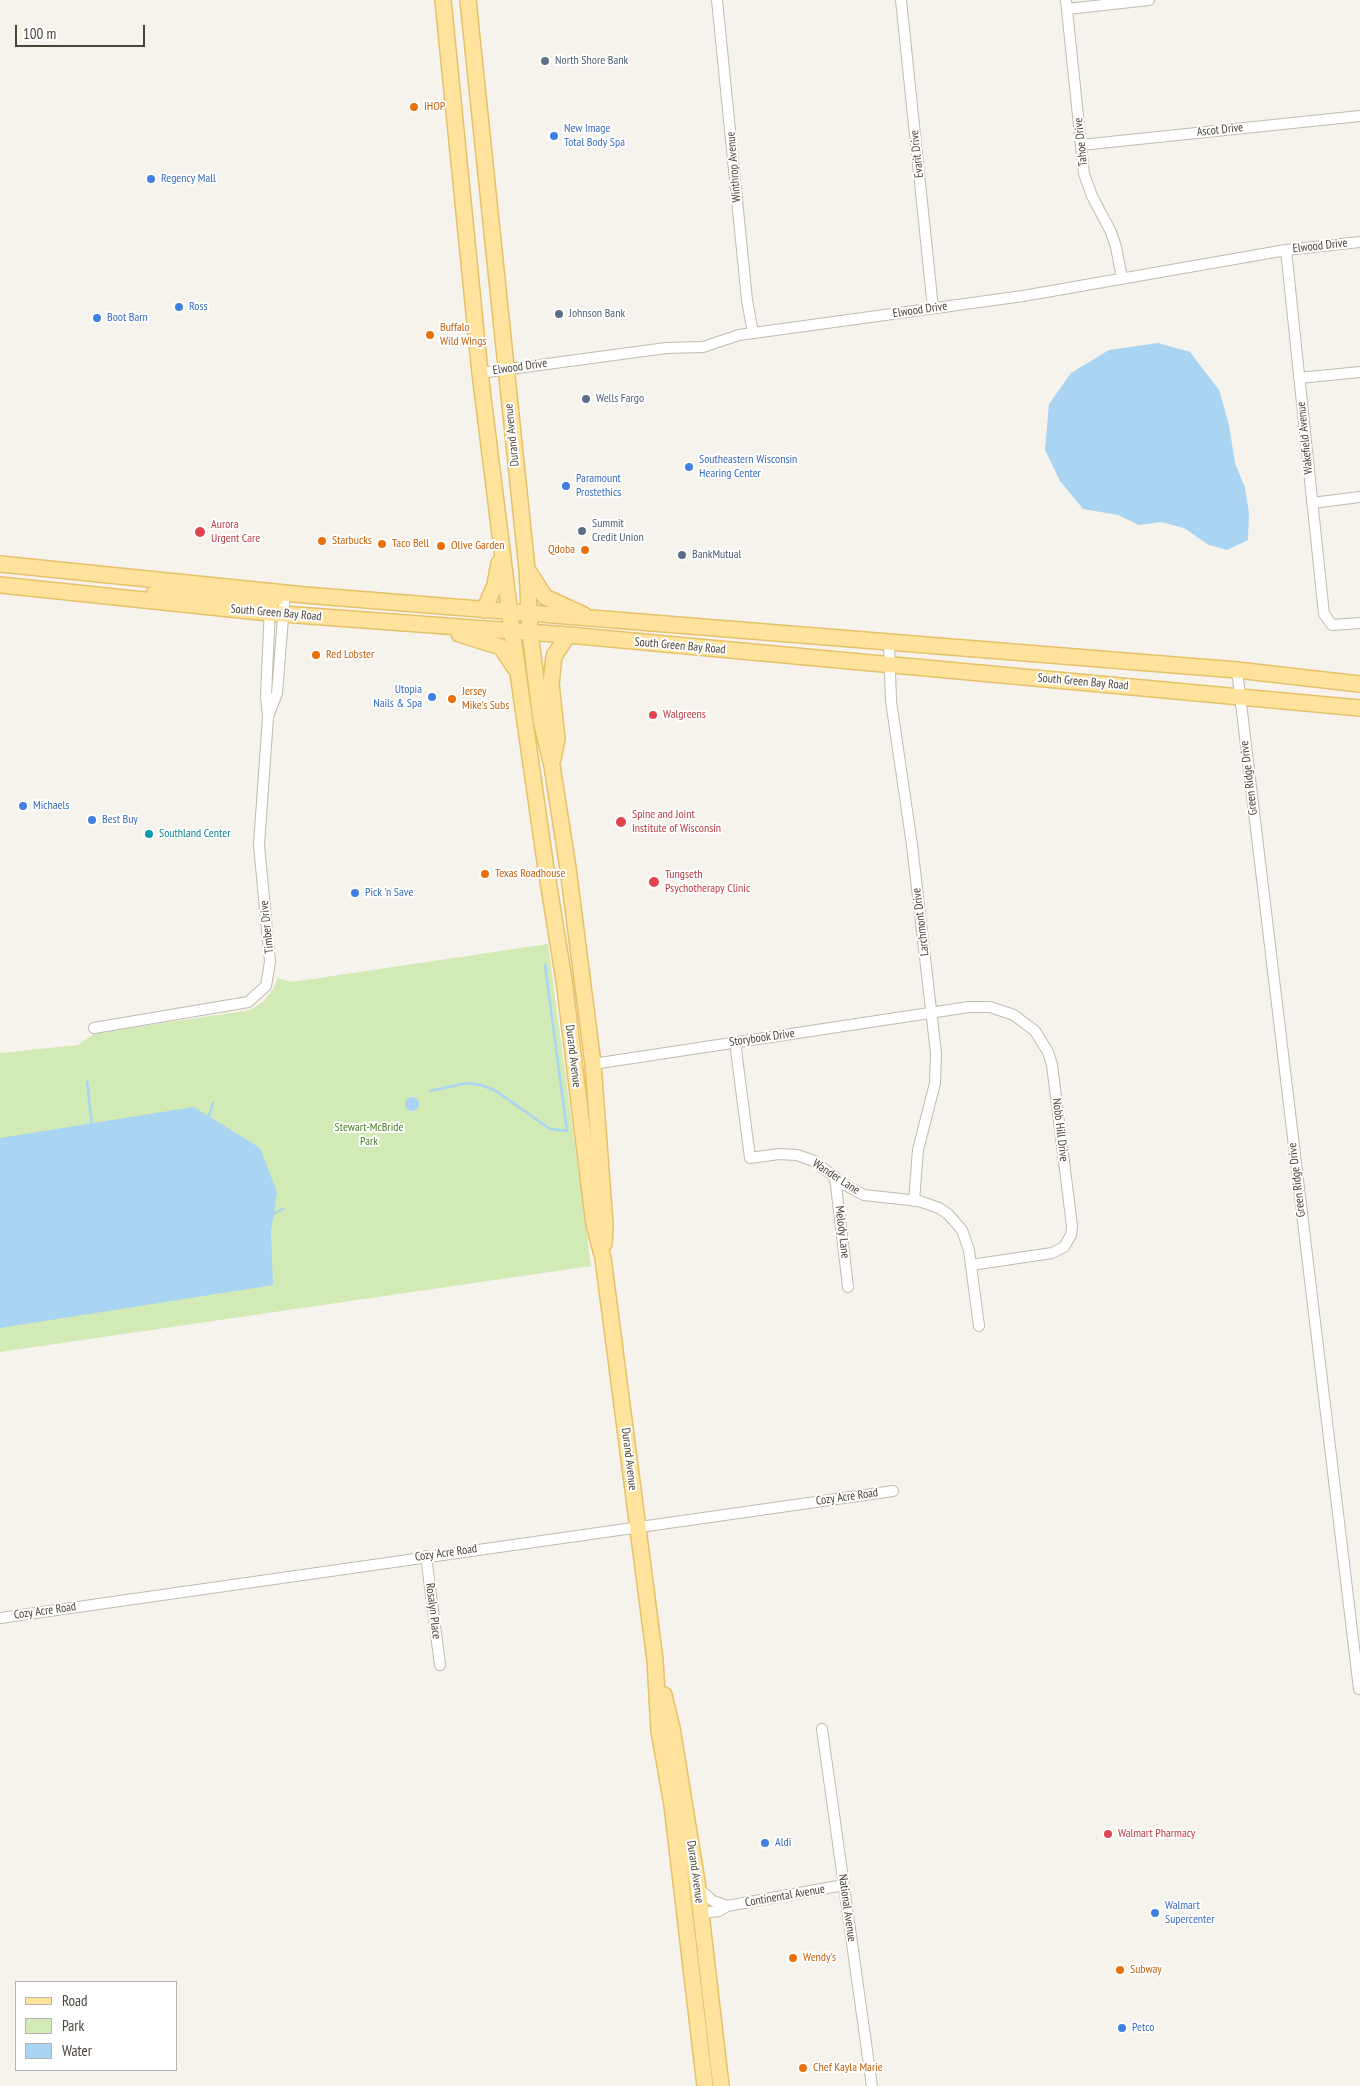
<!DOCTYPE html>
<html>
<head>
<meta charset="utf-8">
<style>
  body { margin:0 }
  #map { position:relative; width:1360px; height:2086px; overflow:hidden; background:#f6f3ec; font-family:"PT Sans Narrow",sans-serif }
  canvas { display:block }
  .legend { position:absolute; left:15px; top:1981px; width:162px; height:90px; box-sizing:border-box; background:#fff; border:1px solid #b7b4b0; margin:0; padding:6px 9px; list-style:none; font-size:15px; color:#4b4439 }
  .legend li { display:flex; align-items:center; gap:10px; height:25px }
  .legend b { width:25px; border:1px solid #b7b4b0 }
  .scale { position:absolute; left:15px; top:25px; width:130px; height:22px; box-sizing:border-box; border:2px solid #4b4439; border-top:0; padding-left:6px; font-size:15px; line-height:18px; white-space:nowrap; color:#4b4439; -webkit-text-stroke:4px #fff; paint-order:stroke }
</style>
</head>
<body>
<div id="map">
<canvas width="1360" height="2086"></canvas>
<ul class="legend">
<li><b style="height:6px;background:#ffe39c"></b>Road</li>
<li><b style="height:14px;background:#d2eab5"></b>Park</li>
<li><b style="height:14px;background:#a9d4f2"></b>Water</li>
</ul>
<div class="scale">100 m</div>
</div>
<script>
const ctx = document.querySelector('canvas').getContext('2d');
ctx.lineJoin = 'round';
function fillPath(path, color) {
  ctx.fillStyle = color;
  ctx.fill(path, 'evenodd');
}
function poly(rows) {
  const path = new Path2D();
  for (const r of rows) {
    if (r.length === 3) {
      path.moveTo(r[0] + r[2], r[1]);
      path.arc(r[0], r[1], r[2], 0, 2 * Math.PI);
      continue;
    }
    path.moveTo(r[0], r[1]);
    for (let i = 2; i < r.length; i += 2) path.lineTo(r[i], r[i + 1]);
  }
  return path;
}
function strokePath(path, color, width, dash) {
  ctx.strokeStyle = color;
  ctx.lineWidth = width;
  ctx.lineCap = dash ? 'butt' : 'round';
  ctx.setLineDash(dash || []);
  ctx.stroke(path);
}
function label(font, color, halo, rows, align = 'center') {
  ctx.font = font + ' "PT Sans Narrow",sans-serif';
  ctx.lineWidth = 4;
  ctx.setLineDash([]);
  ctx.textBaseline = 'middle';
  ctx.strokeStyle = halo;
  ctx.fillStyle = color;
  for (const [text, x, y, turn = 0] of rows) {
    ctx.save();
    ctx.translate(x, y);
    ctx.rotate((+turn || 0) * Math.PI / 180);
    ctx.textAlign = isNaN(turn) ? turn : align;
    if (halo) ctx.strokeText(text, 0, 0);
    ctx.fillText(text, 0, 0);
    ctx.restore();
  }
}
const green = poly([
  [548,944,591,1266,0,1352,0,1053,78,1045,95,1033,251,1010,264,1001,273,989,278,978,292,982]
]);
const water = poly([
  [1158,343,1190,352,1219,390,1229,425,1235,463,1245,488,1249,513,1248,540,1227,550,1209,545,1184,528,1161,522,1139,525,1118,515,1083,509,1060,481,1045,450,1049,404,1071,373,1109,350],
  [412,1104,7],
  [194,1107,260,1148,277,1192,271,1231,273,1285,0,1328,0,1138]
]);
const stream = poly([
  [87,1082,92,1125],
  [430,1091,467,1083,481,1085,496,1091,550,1129,567,1131,545,965],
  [208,1119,213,1103],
  [273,1214,283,1209]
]);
const minor = poly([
  [717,0,747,300,753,333],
  [901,0,933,308],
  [1066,0,1084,174,1092,196,1111,232,1116,247,1122,278],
  [1067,9,1149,0],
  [1081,145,1360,116],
  [1286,250,1324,614,1332,625,1360,623],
  [480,373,666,348,703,347,739,335,1023,296,1286,250,1360,242],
  [1299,378,1360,372],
  [1312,503,1360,497],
  [889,643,891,701,912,845,936,1053,935,1083,918,1150,914,1201],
  [1237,670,1359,1689],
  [269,714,277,693,285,593],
  [94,1028,248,1002,266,986,270,962,259,845,268,717,266,695,270,607],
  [735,1042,750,1158,779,1154,797,1155,814,1161,845,1185,864,1195,919,1201,939,1208,948,1214,962,1230,969,1250,979,1326],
  [593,1064,969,1007,990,1007,1014,1015,1035,1031,1048,1052,1052,1065,1072,1226,1071,1235,1064,1247,1052,1253,971,1265],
  [835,1177,848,1287],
  [426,1556,440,1665],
  [0,1618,893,1491],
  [822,1729,872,2086],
  [698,1888,713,1901,727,1906],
  [701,1913,719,1911,727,1906,844,1885]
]);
const primary = poly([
  [443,0,480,373,512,631,545,862,564,980,594,1225,603,1258,655,1660,659,1731,672,1805,705,2086],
  [468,0,527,569,530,632,541,720,552,766,568,868,593,1064,605,1224,604,1244],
  [0,564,305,595,1237,670,1360,684],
  [527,569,545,597,584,615],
  [0,585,269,613,568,635,1360,708],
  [154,594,178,592,270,601,277,597],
  [484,610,495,585,499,563],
  [459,634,501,647,515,668],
  [553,759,557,739,551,684,554,656,568,635],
  [664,1695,672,1728,698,1888,721,2086]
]);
const markers = [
  [545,61,5,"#5c6f8a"],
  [414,107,5,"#e8710a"],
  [554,136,5,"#3f7fe0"],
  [151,179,5,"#3f7fe0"],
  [179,307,5,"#3f7fe0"],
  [559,314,5,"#5c6f8a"],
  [97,318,5,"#3f7fe0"],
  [430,335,5,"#e8710a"],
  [586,399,5,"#5c6f8a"],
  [689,467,5,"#3f7fe0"],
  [566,486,5,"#3f7fe0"],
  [582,531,5,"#5c6f8a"],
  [200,532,6,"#e0444e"],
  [322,541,5,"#e8710a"],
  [382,544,5,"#e8710a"],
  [441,546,5,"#e8710a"],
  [585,550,5,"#e8710a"],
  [682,555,5,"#5c6f8a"],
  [316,655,5,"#e8710a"],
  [432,697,5,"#3f7fe0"],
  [452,699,5,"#e8710a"],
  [653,715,5,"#e0444e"],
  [23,806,5,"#3f7fe0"],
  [92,820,5,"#3f7fe0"],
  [621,822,6,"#e0444e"],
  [149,834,5,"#0f9aa8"],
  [485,874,5,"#e8710a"],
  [654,882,6,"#e0444e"],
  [355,893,5,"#3f7fe0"],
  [1108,1834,5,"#e0444e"],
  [765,1843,5,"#3f7fe0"],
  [1155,1913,5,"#3f7fe0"],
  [793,1958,5,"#e8710a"],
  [1120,1970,5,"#e8710a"],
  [1122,2028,5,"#3f7fe0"],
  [803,2068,5,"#e8710a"]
];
const serviceNames = [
  ["North Shore Bank",555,61],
  ["Johnson Bank",569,314],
  ["Wells Fargo",596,399],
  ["Summit",592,524],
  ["Credit Union",592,538],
  ["BankMutual",692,555]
];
const foodNames = [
  ["IHOP",424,107],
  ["Buffalo",440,328],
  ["Wild Wings",440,342],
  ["Starbucks",332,541],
  ["Taco Bell",392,544],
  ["Olive Garden",451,546],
  ["Qdoba",575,550,"right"],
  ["Red Lobster",326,655],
  ["Jersey",462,692],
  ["Mike's Subs",462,706],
  ["Texas Roadhouse",495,874],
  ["Wendy's",803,1958],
  ["Subway",1130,1970],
  ["Chef Kayla Marie",813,2068]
];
const shopNames = [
  ["New Image",564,129],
  ["Total Body Spa",564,143],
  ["Regency Mall",161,179],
  ["Ross",189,307],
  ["Boot Barn",107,318],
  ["Southeastern Wisconsin",699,460],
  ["Hearing Center",699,474],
  ["Paramount",576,479],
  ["Prostethics",576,493],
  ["Utopia",422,690,"right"],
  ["Nails & Spa",422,704,"right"],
  ["Michaels",33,806],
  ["Best Buy",102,820],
  ["Pick 'n Save",365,893],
  ["Aldi",775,1843],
  ["Walmart",1165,1906],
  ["Supercenter",1165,1920],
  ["Petco",1132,2028]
];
const streetNames = [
  ["Ascot Drive",1220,130,-6],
  ["Tahoe Drive",1081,142,-96],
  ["Evarit Drive",917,154,-96],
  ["Winthrop Avenue",734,167,-95],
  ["Elwood Drive",1320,246,-6],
  ["Elwood Drive",920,310,-8],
  ["Elwood Drive",520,367,-8],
  ["Durand Avenue",512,435,-96],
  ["Wakefield Avenue",1305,438,-96],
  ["South Green Bay Road",276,613,5],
  ["South Green Bay Road",680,646,5],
  ["South Green Bay Road",1083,682,5],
  ["Green Ridge Drive",1249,778,-97],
  ["Larchmont Drive",921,922,-97],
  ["Timber Drive",267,927,-96],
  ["Storybook Drive",762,1038,-8],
  ["Durand Avenue",573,1056,83],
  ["Nobb Hill Drive",1060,1130,83],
  ["Wander Lane",836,1177,33],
  ["Green Ridge Drive",1297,1180,-97],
  ["Melody Lane",842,1232,83],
  ["Durand Avenue",629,1459,83],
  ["Cozy Acre Road",847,1497,-8],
  ["Cozy Acre Road",446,1553,-8],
  ["Cozy Acre Road",45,1611,-8],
  ["Rosalyn Place",433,1611,83],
  ["Durand Avenue",695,1872,82],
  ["Continental Avenue",785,1896,-10],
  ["National Avenue",847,1908,82]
];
const healthNames = [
  ["Aurora",211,525],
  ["Urgent Care",211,539],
  ["Walgreens",663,715],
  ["Spine and Joint",632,815],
  ["Institute of Wisconsin",632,829],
  ["Tungseth",665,875],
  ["Psychotherapy Clinic",665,889],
  ["Walmart Pharmacy",1118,1834]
];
const cultureNames = [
  ["Southland Center",159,834]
];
const parkNames = [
  ["Stewart-McBride",369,1128],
  ["Park",369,1142]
];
fillPath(green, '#d2eab5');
fillPath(water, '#a9d4f2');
strokePath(stream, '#a9d4f2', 2.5);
strokePath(minor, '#c2bbae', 12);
strokePath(primary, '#e6c16a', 18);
strokePath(minor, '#fff', 10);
strokePath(primary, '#ffe39c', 15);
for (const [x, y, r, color] of markers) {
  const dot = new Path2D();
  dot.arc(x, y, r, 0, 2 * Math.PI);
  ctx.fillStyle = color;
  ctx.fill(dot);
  strokePath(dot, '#fff', 2);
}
label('12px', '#4e5e75', '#fff', serviceNames, 'left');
label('12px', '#c56008', '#fff', foodNames, 'left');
label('12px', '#366cbe', '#fff', shopNames, 'left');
label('12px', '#4b4439', '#fff', streetNames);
label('12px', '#be3a42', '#fff', healthNames, 'left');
label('12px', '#0d838f', '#fff', cultureNames, 'left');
label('12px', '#4a7f2a', '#fff', parkNames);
</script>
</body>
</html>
